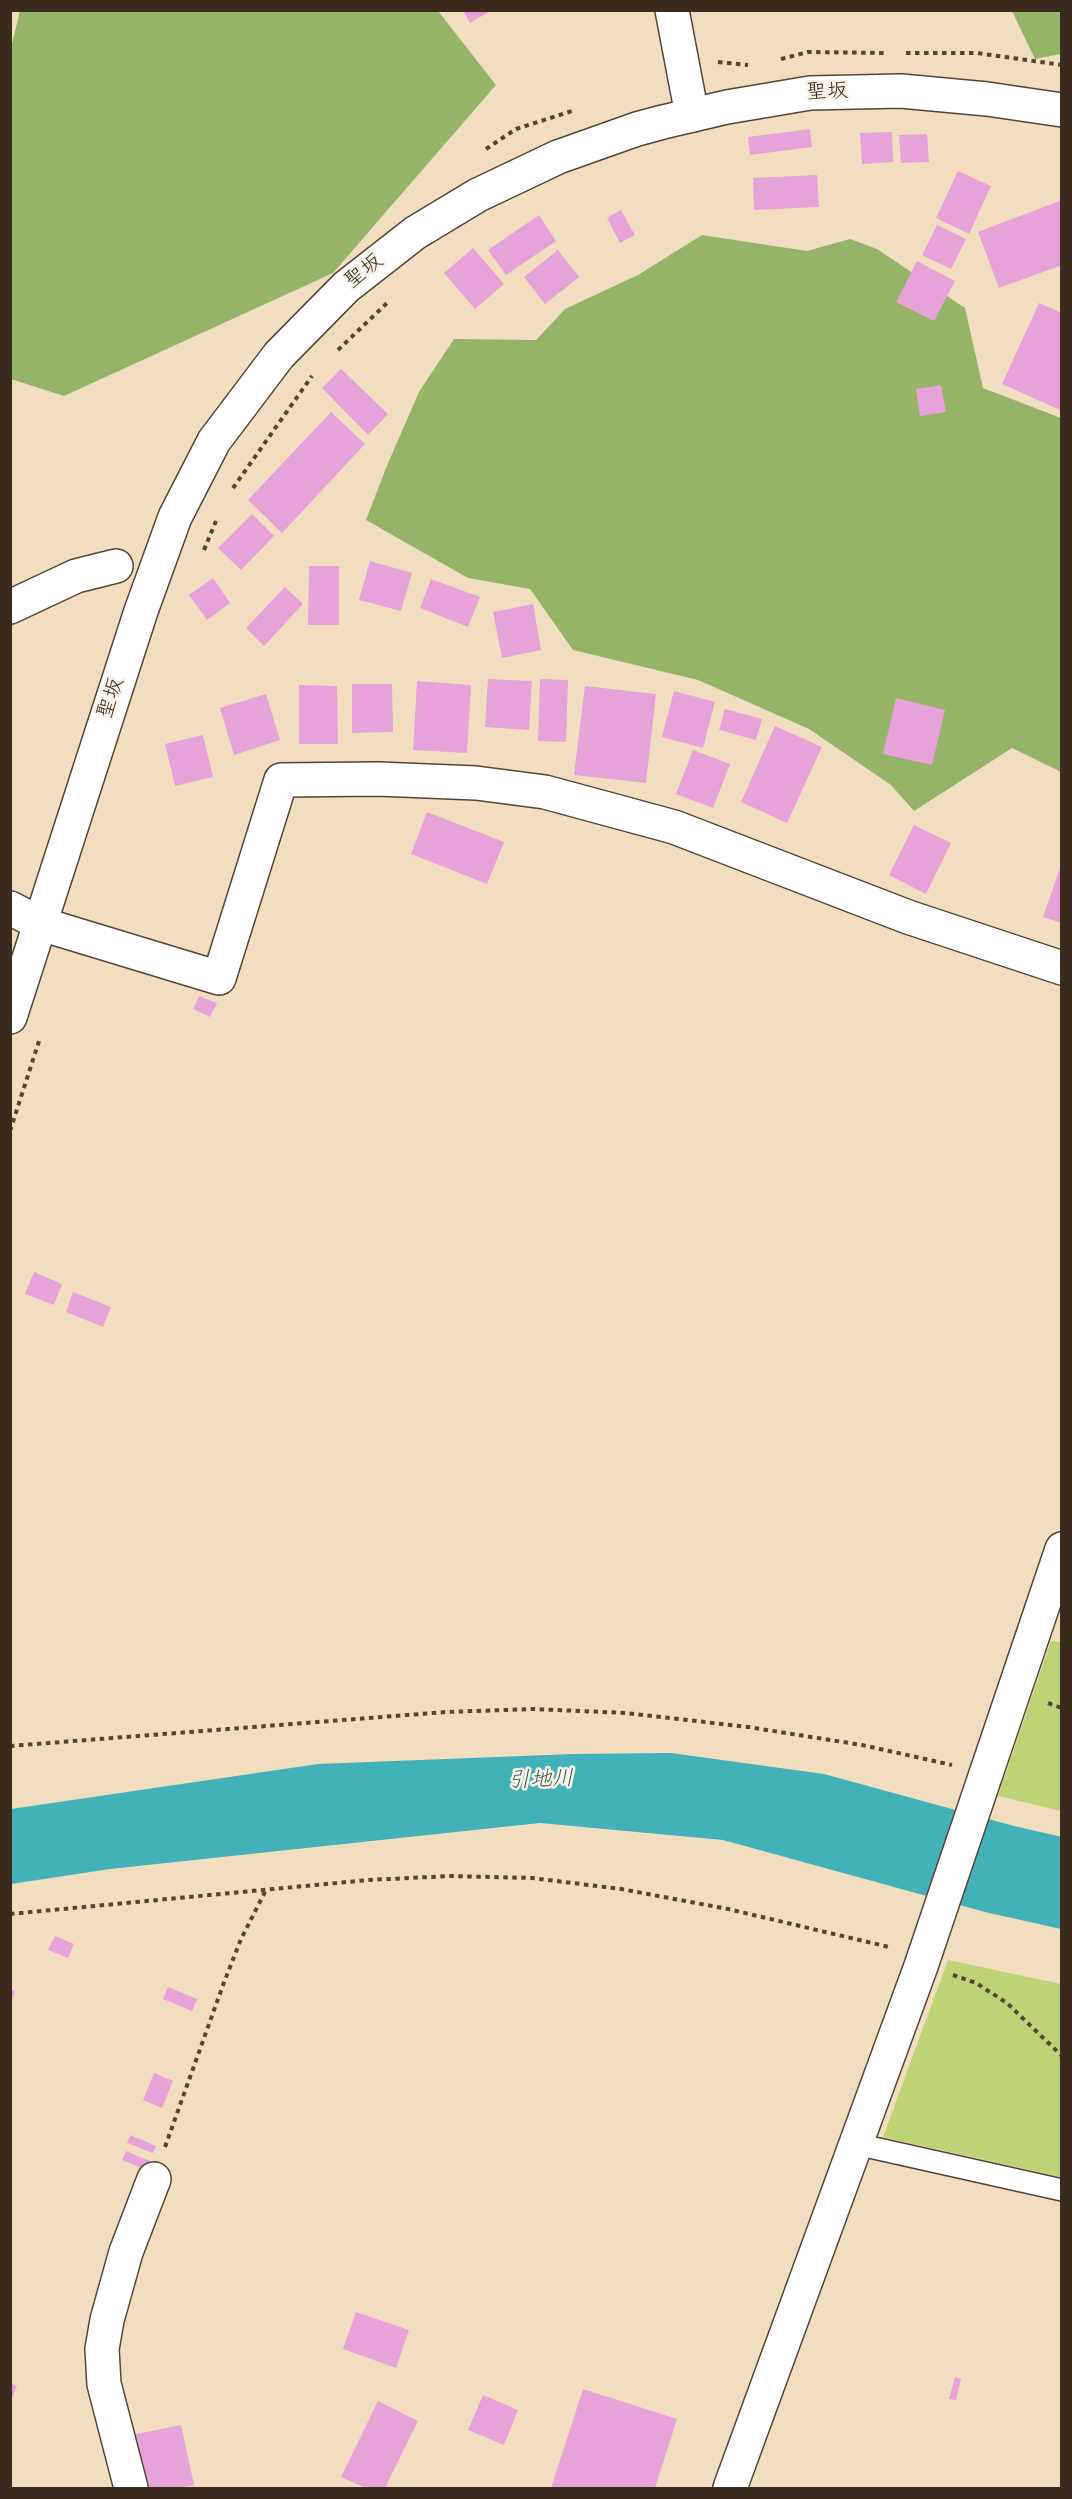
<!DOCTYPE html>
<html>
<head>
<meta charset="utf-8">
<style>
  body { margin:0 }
  #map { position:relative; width:1072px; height:2499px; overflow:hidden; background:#f1dec0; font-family:Kalam,sans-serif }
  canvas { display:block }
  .frame { position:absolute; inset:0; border:12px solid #3b2a1e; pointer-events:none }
</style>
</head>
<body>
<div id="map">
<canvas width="1072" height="2499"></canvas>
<div class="frame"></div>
</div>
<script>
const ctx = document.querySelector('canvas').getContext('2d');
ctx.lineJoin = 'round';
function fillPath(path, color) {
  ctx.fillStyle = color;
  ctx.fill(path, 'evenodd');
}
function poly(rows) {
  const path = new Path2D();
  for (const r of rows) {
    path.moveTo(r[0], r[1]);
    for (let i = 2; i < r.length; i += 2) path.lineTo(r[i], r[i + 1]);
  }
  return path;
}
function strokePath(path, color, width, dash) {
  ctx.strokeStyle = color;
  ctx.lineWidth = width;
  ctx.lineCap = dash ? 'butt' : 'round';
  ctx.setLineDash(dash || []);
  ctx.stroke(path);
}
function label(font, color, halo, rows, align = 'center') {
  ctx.font = font + ' Kalam,"Klee One",sans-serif';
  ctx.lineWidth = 5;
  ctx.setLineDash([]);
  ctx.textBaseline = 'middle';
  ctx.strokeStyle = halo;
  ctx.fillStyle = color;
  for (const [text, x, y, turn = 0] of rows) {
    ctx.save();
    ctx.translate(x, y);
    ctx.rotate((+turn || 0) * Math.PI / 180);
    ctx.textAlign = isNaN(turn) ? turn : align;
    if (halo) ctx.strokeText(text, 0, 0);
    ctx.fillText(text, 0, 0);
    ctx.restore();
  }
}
const green = poly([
  [1051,1641,1061,1642,1061,1811,998,1796],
  [948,1960,1061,1984,1061,2177,883,2137]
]);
const forest = poly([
  [20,11,438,11,496,85,333,273,64,396,11,379,10,52],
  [1012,11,1061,11,1061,54,1035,59],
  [702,235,807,251,850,239,877,249,965,308,983,388,1061,418,1061,772,1012,748,914,811,891,785,809,729,698,680,573,650,530,589,468,578,366,520,386,468,419,392,454,339,536,340,565,309,638,275]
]);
const water = poly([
  [671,1753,824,1774,1014,1826,1062,1837,1061,1929,985,1912,723,1840,540,1823,110,1869,11,1884,11,1809,318,1764,573,1754]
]);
const building = poly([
  [463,10,492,10,470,23],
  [810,129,812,147,750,155,748,137],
  [892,132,893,162,862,164,860,133],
  [927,134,929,162,901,163,899,135],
  [958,171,991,186,969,234,936,218],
  [817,175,819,207,754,210,753,178],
  [1062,200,1062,265,999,288,978,232],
  [621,210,635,235,620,243,607,218],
  [539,215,556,241,506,275,488,250],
  [937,225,966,239,951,269,922,255],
  [473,248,504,284,475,309,444,273],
  [558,250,579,277,545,304,524,277],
  [917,261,955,281,934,321,896,302],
  [1039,303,1062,313,1060,410,1002,384],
  [341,369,388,414,368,435,322,388],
  [941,385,946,412,920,416,916,389],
  [331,412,365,444,282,533,248,500],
  [252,514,274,536,241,570,218,548],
  [370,561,412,573,401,611,359,600],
  [309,566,339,566,339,625,308,625],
  [213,578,230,603,207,620,189,595],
  [431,579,480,597,468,627,420,608],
  [285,587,303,604,264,646,246,628],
  [533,604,541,650,502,658,493,612],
  [488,679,532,681,529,730,485,727],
  [540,679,568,680,566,742,538,741],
  [417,681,471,685,467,753,413,750],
  [352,684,392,684,393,732,352,733],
  [299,685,337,686,338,744,299,744],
  [585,686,656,694,646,783,574,775],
  [674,691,715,702,703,748,662,737],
  [266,694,280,740,234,755,220,708],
  [896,698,945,710,932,765,883,754],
  [725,709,762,719,756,740,719,730],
  [775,726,822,747,787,823,741,802],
  [203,735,213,777,175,786,165,744],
  [693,750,730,764,713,808,676,794],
  [427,812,504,842,487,884,411,854],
  [914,825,951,843,926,894,889,875],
  [1061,865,1062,865,1062,923,1043,917],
  [199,996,217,1003,210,1017,193,1009],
  [34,1272,62,1284,54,1305,25,1294],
  [73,1292,111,1307,103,1327,66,1312],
  [55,1936,74,1944,68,1958,48,1950],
  [168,1987,197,1999,192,2011,163,1999],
  [10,1989,15,1991,11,2003,10,2003],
  [154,2073,173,2081,162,2108,143,2100],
  [130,2135,156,2146,153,2153,127,2143],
  [126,2151,150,2161,147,2170,122,2160],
  [356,2312,409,2330,396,2368,343,2349],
  [955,2377,961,2379,956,2400,949,2399],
  [10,2383,17,2386,11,2400,10,2400],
  [583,2389,677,2419,655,2488,551,2488],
  [483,2395,518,2410,504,2445,468,2430],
  [378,2401,418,2421,385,2488,366,2488,341,2477],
  [181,2425,194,2485,180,2488,144,2488,132,2435]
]);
const path = poly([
  [906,53,977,53,1062,65],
  [781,59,808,52,887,53],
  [718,62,748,65],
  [486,149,516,129,572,111],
  [338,350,387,303],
  [233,488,312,376],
  [204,550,216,521],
  [10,1131,40,1038],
  [1048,1703,1062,1708],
  [10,1746,446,1712,534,1709,626,1713,748,1727,862,1745,952,1765],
  [10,1914,368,1880,450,1876,532,1878,621,1889,728,1909,889,1947],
  [953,1975,976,1983,1007,2003,1062,2056],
  [165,2147,223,1985,241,1939,267,1888]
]);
const lane = poly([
  [856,2144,1062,2190]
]);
const street = poly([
  [672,10,692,115],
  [10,607,76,576,116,566],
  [41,924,219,978,281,780,378,779,476,783,545,792,674,827,908,917,1062,968],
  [131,2488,104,2384,102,2349,107,2320,126,2252,154,2179],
  [730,2488,921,1966,1062,1549]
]);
const secondary = poly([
  [10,908,41,924],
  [10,1017,141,611,175,517,214,441,279,355,346,287,415,233,478,195,558,157,637,129,663,122,727,107,810,93,901,91,987,99,1062,110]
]);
const streetNames = [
  ["聖坂",827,94,-3],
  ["聖坂",365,273,-39],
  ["聖坂",113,699,-72]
];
const waterNames = [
  ["引地川",541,1782,-2]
];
fillPath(green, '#bed276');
fillPath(forest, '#96b467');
fillPath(water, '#42b2b8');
fillPath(building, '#e6a2d9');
strokePath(lane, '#564536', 24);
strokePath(street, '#564536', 36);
strokePath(secondary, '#564536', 36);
strokePath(path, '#564536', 4, [4.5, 4.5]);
strokePath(lane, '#fff', 21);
strokePath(street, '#fff', 33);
strokePath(secondary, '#fff', 33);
label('21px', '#3b2a1e', '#f7f3e8', streetNames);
label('italic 22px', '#3d5a54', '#f7f3e8', waterNames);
</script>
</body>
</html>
